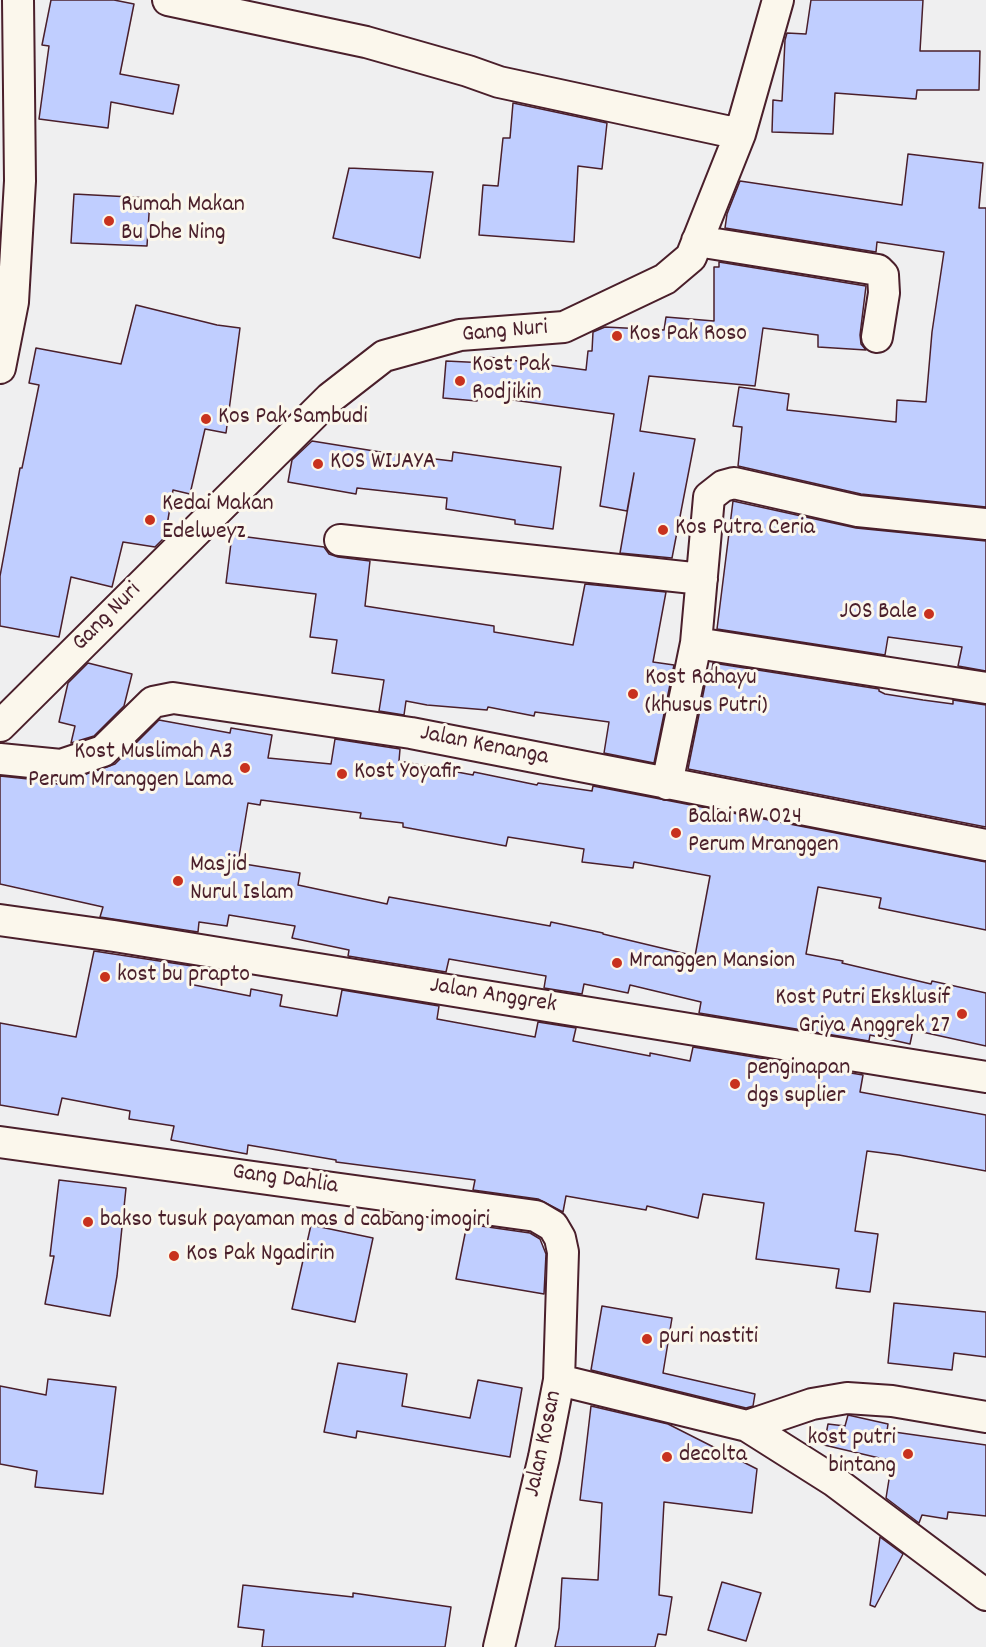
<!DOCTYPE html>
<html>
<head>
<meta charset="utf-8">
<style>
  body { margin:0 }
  canvas { display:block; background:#efeff0 }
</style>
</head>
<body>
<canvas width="986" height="1647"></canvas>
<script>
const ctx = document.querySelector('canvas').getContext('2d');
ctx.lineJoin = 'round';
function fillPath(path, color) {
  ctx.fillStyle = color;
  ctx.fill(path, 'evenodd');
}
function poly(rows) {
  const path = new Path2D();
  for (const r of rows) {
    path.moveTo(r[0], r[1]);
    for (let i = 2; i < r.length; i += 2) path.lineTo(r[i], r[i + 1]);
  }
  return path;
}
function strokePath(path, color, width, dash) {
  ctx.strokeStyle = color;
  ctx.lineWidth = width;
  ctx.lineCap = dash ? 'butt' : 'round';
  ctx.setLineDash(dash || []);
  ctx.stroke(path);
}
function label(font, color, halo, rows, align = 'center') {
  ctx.font = font + ' Dekko,sans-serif';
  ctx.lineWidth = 6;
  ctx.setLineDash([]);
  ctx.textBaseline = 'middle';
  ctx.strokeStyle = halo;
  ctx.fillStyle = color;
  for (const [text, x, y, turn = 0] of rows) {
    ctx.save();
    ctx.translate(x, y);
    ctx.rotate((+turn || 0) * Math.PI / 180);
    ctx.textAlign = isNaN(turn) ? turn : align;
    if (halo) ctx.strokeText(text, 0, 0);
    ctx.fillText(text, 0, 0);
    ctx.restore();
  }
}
const building = poly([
  [51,0,114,0,134,4,120,74,179,85,173,114,111,102,108,128,39,119,49,46,42,45,51,0],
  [811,0,923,0,920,51,980,51,979,90,917,90,916,99,835,93,833,134,772,132,773,100,782,101,785,40,787,33,806,34,811,0],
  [513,103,607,123,602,169,578,166,574,242,479,235,483,185,498,186,503,138,510,138,513,103],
  [908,154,983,163,979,208,986,208,986,507,861,494,738,466,742,427,733,426,739,387,789,394,787,410,896,422,897,400,926,402,932,332,944,252,877,242,876,252,725,228,727,214,740,181,902,205,908,154],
  [349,168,433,172,420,258,333,238,349,168],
  [74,194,150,198,147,246,71,243,74,194],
  [719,262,866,286,860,335,861,344,866,350,818,347,818,335,763,328,755,386,649,376,640,431,695,439,672,558,620,553,634,473,627,511,600,506,614,414,477,395,477,401,443,398,446,361,487,363,488,357,586,370,588,351,592,351,593,332,605,327,664,330,666,317,714,321,714,267,719,267,719,262],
  [136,305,217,325,240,328,226,433,205,429,190,494,173,490,165,537,155,547,123,542,112,587,71,577,59,637,0,626,0,576,20,468,22,468,39,385,29,383,36,348,121,364,136,305],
  [312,441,393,454,452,461,453,452,561,467,553,529,515,524,515,520,446,509,447,498,357,488,356,494,288,482,292,460,312,441],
  [733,501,856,528,986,541,986,671,958,666,962,647,888,637,885,655,717,629,733,501],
  [232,535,324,547,329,554,338,557,370,561,365,606,494,626,494,632,573,645,585,584,666,592,653,662,674,665,654,763,604,753,609,722,535,712,534,716,488,707,487,710,427,705,406,701,404,715,379,711,384,680,332,673,337,640,310,637,316,594,226,583,232,535],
  [88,663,132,674,124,706,94,736,71,743,75,726,59,722,68,683,88,663],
  [713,663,879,689,879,691,885,694,923,700,953,704,953,700,986,705,986,827,688,769,708,670,712,670,713,663],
  [159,720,230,733,231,728,272,735,268,758,331,764,335,739,400,749,399,761,473,775,474,772,537,785,538,783,592,791,593,786,986,862,986,930,879,908,881,898,818,887,806,954,843,961,842,963,931,984,932,981,986,993,986,1046,913,1030,910,1044,870,1035,869,1041,699,1013,701,1002,630,985,628,993,584,984,582,994,544,988,546,976,449,959,446,972,348,956,349,950,292,938,295,926,229,915,227,926,199,922,198,932,100,917,103,907,0,884,0,776,38,780,62,785,63,782,115,764,159,720],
  [261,800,361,813,360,818,403,823,403,827,506,846,508,837,584,849,582,862,633,868,634,862,710,876,695,956,603,934,603,933,551,922,550,926,389,897,387,904,298,885,300,873,238,863,248,803,260,805,261,800],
  [94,951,192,966,189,984,250,996,251,989,282,995,280,1006,337,1016,342,990,439,1006,437,1019,535,1037,538,1022,576,1028,573,1041,650,1056,650,1053,690,1061,693,1047,863,1075,860,1092,986,1115,986,1171,899,1155,867,1151,855,1231,878,1234,870,1292,836,1288,839,1269,756,1259,764,1203,703,1194,698,1218,647,1206,646,1210,566,1196,563,1212,538,1199,473,1190,475,1180,336,1162,336,1160,248,1145,247,1154,171,1140,174,1126,129,1119,130,1111,62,1098,58,1115,0,1105,0,1023,76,1037,94,951],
  [59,1180,126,1188,117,1276,110,1316,45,1304,54,1256,50,1256,59,1180],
  [467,1224,530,1233,540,1239,546,1254,544,1294,456,1279,467,1224],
  [311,1225,373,1238,355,1322,292,1309,311,1225],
  [894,1303,986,1312,986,1357,954,1353,952,1370,888,1363,894,1303],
  [602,1306,672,1318,663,1373,755,1394,753,1406,746,1408,591,1370,602,1306],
  [338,1363,407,1374,402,1406,470,1418,478,1380,522,1388,510,1457,357,1431,356,1438,324,1432,338,1363],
  [48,1379,116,1387,103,1494,35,1487,37,1471,0,1464,0,1386,46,1395,48,1379],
  [591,1406,668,1424,757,1469,752,1513,664,1502,659,1595,672,1597,666,1635,658,1634,655,1647,555,1647,559,1628,562,1578,598,1580,602,1503,580,1500,591,1406],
  [848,1415,888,1424,887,1431,986,1445,986,1516,948,1512,947,1519,922,1515,919,1523,886,1498,892,1461,824,1445,828,1424,845,1426,848,1415],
  [880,1537,903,1554,875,1607,870,1605,880,1537],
  [722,1582,761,1593,746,1641,708,1630,722,1582],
  [243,1585,353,1597,353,1593,451,1607,445,1647,262,1647,264,1630,238,1627,243,1585]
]);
const minor = poly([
  [168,0,366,42,468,71,499,82,740,134],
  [697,241,878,270,883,275,884,293,877,337],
  [0,368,13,302,20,181,18,0],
  [340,540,702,579],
  [696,643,986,688],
  [0,726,330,398,384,356,460,335,564,327,665,279,691,257,740,134,778,0],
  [0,759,61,765,103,751,153,702,173,698,411,733,986,845],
  [667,784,696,643,709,497,723,486,734,483,858,511,986,524],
  [0,920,114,936,986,1077],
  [0,1142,536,1216,553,1226,560,1238,563,1252,559,1380,544,1457,499,1647],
  [559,1380,747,1426,834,1481,986,1595],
  [747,1426,812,1404,847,1398,892,1401,986,1417]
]);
const markers = [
  [109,221,6,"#c8321e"],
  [617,336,6,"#c8321e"],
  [460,381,6,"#c8321e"],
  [206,419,6,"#c8321e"],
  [318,464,6,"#c8321e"],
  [150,520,6,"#c8321e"],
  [663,530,6,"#c8321e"],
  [929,614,6,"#c8321e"],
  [633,694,6,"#c8321e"],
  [245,768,6,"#c8321e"],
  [342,774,6,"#c8321e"],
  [676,833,6,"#c8321e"],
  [178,881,6,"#c8321e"],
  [617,963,6,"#c8321e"],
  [105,977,6,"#c8321e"],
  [962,1014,6,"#c8321e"],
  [735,1084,6,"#c8321e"],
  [88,1222,6,"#c8321e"],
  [174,1256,6,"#c8321e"],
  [647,1339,6,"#c8321e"],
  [908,1454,6,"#c8321e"],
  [667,1457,6,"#c8321e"]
];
const poiNames = [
  ["Rumah Makan",121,207],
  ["Bu Dhe Ning",121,235],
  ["Kos Pak Roso",629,336],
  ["Kost Pak",472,367],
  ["Rodjikin",472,395],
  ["Kos Pak Sambudi",218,419],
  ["KOS WIJAYA",330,464],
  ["Kedai Makan",162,506],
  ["Edelweyz",162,534],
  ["Kos Putra Ceria",675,530],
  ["JOS Bale",917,614,"right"],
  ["Kost Rahayu",645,680],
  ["(khusus Putri)",645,708],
  ["Kost Muslimah A3",233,754,"right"],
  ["Perum Mranggen Lama",233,782,"right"],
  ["Kost Yoyafir",354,774],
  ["Balai RW 024",688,819],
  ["Perum Mranggen",688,847],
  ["Masjid",190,867],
  ["Nurul Islam",190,895],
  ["Mranggen Mansion",629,963],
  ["kost bu prapto",117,977],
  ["Kost Putri Eksklusif",950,1000,"right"],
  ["Griya Anggrek 27",950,1028,"right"],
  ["penginapan",747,1070],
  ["dgs suplier",747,1098],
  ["bakso tusuk payaman mas d cabang imogiri",100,1222],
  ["Kos Pak Ngadirin",186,1256],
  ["puri nastiti",659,1339],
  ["kost putri",896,1440,"right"],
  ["bintang",896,1468,"right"],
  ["decolta",679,1457]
];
const streetNames = [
  ["Gang Nuri",505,333,-5],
  ["Gang Nuri",108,618,-45],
  ["Jalan Kenanga",484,747,11],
  ["Jalan Anggrek",493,997,9],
  ["Gang Dahlia",285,1181,8],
  ["Jalan Kosan",545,1444,-78]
];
fillPath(building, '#c0ceff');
strokePath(building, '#4a1f2b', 1.5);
strokePath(minor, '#4a1f2b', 34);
strokePath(minor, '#fbf7ec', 30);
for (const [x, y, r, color] of markers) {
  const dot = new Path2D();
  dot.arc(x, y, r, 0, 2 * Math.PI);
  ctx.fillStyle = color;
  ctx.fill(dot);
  strokePath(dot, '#fbf7ec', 2);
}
label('24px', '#4a1f2b', '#fbf7ec', poiNames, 'left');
label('24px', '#4a1f2b', '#fbf7ec', streetNames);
</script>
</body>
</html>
